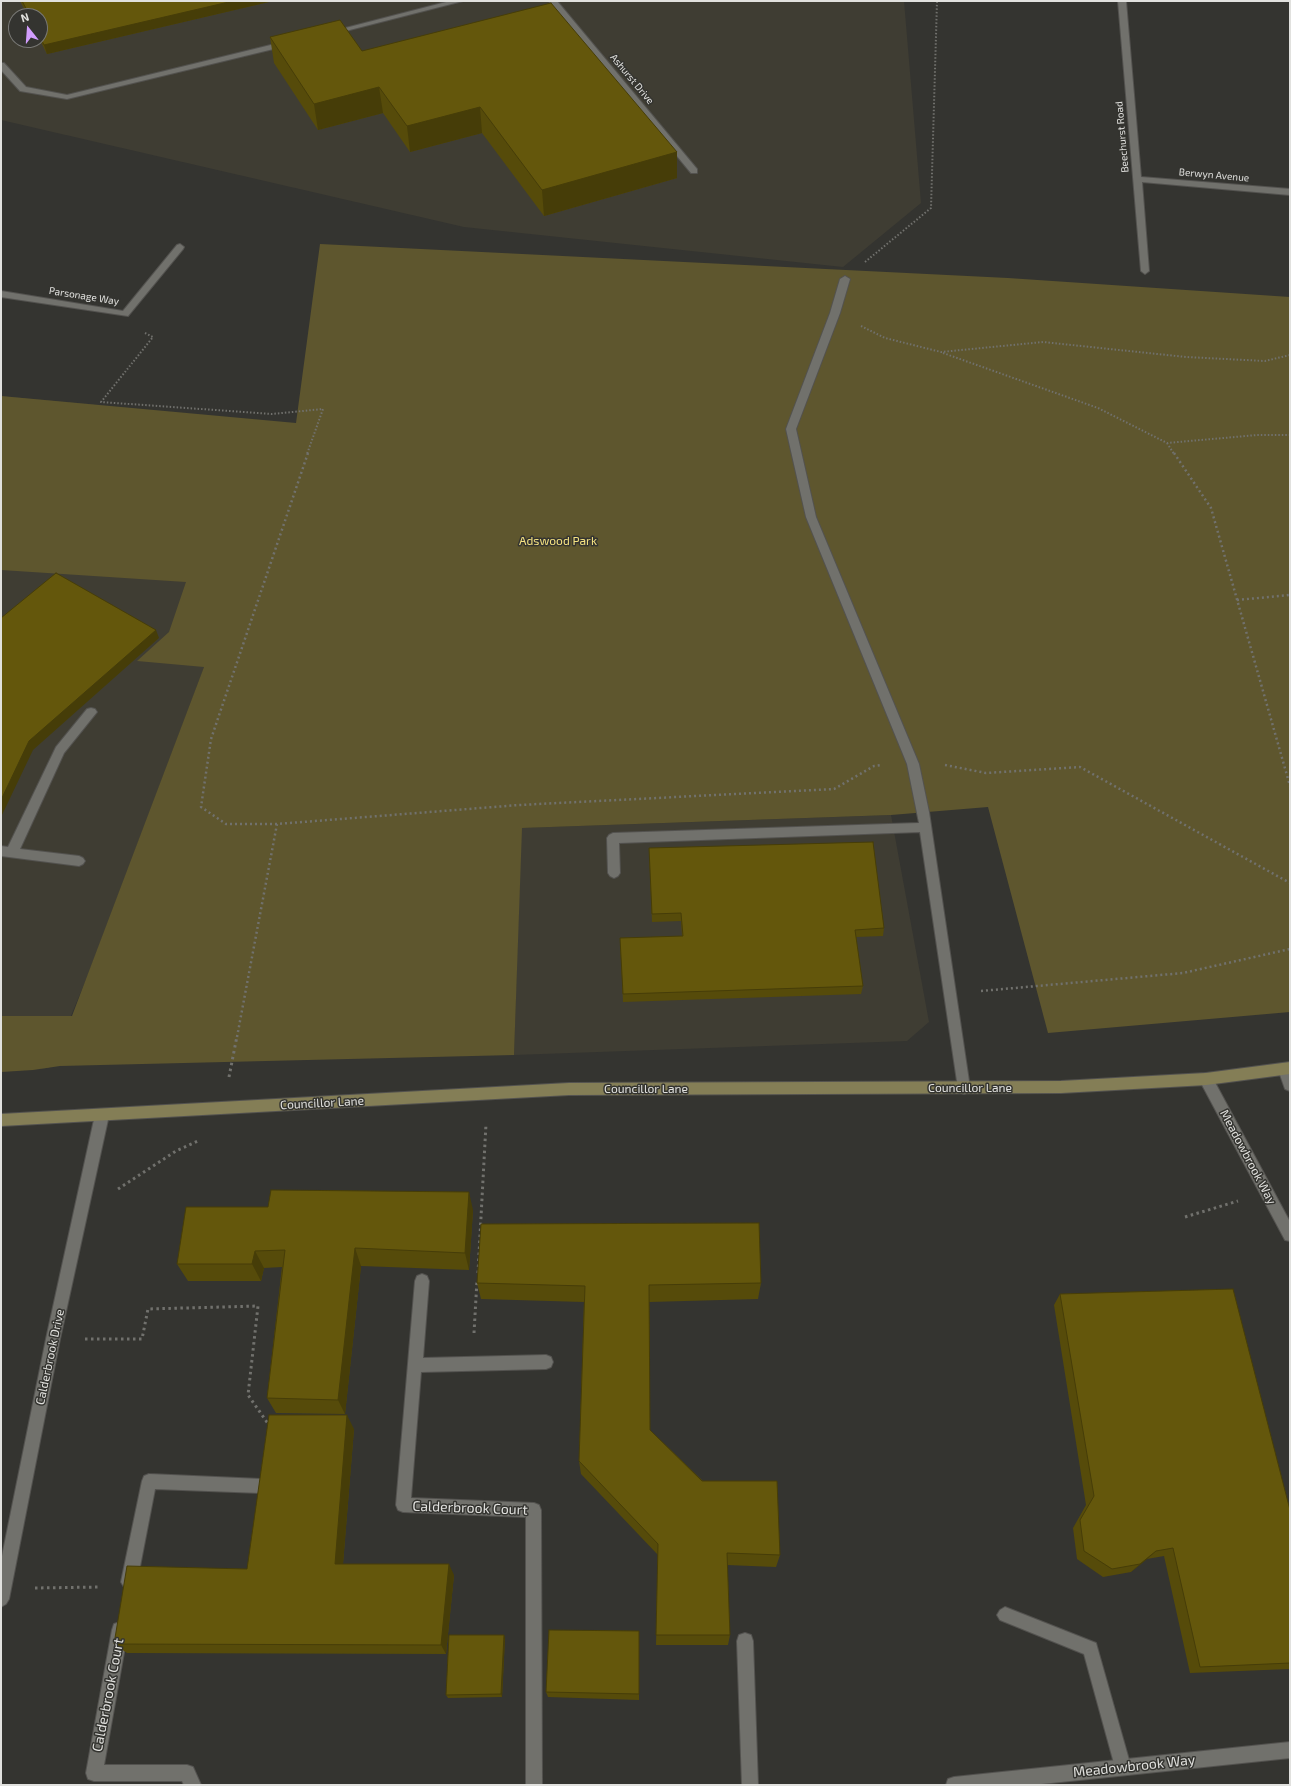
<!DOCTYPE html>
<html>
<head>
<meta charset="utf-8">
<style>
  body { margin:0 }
  #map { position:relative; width:1291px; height:1786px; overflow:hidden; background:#343430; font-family:"Exo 2",sans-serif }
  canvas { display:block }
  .frame { position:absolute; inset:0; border:2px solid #e1e1de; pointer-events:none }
  .north { position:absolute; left:8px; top:8px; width:40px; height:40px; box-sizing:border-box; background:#343430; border:1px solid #797976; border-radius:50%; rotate:343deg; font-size:11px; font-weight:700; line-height:16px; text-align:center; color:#e1e1de }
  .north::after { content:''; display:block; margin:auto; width:14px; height:18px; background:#d29dfd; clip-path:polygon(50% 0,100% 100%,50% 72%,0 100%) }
</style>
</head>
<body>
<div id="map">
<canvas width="1291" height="1786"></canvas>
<div class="frame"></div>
<div class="north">N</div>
</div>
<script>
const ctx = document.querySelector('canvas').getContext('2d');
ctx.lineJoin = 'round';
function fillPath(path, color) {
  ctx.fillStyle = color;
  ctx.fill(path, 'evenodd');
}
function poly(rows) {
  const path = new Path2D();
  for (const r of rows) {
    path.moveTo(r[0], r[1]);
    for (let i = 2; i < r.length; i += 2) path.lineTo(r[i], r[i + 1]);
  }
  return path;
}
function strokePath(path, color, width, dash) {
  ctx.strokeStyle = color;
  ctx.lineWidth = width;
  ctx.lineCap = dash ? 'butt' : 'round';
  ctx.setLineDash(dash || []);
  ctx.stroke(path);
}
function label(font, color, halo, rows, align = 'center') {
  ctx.font = font + ' "Exo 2",sans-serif';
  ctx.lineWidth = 3;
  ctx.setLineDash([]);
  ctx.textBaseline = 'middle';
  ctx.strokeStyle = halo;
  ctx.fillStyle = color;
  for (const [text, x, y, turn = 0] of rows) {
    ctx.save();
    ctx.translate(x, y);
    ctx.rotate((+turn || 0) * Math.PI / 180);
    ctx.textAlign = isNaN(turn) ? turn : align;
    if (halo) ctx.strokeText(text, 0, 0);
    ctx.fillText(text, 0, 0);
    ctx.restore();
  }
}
const built = poly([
  [1,1,904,1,921,203,843,267,464,227,1,120],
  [16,16,40,16,40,40,16,40],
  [1,396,296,424,88,975,49,1068,1,1072],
  [891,815,929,1022,907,1041,514,1055,521,828]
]);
const green = poly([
  [320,244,1008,278,1290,297,1290,1012,1048,1033,988,807,891,815,522,828,514,1055,60,1066,33,1070,1,1072,1,1016,72,1016,204,667,137,661,169,632,186,582,1,570,1,396,296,423]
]);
const pathFar2 = poly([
  [865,262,931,208,937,1],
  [861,326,885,338,941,352,1043,342,1186,357,1265,361,1290,355],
  [145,333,153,337,101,402,272,414,323,409,307,454],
  [943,353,1098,408,1167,443,1257,435,1290,435],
  [1167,443,1174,454]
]);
const pathFar1 = poly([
  [308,453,211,739,201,807,226,824,277,824,519,805,834,789,874,766,882,765],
  [1174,453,1211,508,1290,786],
  [1237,600,1290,595],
  [945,765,986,773,1080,767,1290,883],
  [981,991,1183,973,1290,949],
  [237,1037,277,824]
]);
const path = poly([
  [229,1077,237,1036],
  [118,1189,176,1151,198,1141],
  [1185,1217,1238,1201],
  [478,1273,486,1124],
  [474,1333,477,1280],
  [85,1339,142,1339,148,1309,258,1306,248,1395,269,1425],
  [35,1588,100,1587]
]);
const lane = poly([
  [450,1,463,1,330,35,326,33,450,1],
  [549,1,557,1,697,169,697,173,691,173,549,1],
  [287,41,291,43,290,45,67,99,20,91,1,70,1,63,4,63,26,87,67,95,287,41],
  [845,276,850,279,840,313,796,429,816,517,919,764,929,812,970,1088,969,1092,964,1094,959,1092,958,1088,920,832,619,843,620,873,618,876,614,878,610,876,608,873,607,838,609,835,613,833,919,823,907,764,806,517,786,429,830,313,840,279,845,276],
  [91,708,95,709,97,712,64,753,20,849,79,856,83,858,85,861,83,864,79,866,1,856,1,846,8,847,56,747,87,709,91,708],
  [422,1274,427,1276,429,1281,423,1358,546,1355,551,1357,553,1362,551,1367,546,1369,421,1372,411,1498,534,1503,539,1505,541,1510,542,1785,526,1785,526,1517,403,1512,398,1510,396,1505,415,1281,417,1276,422,1274],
  [149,1474,261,1479,266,1481,268,1486,266,1491,261,1493,155,1489,137,1582,134,1587,129,1590,124,1587,121,1582,142,1481,144,1476,149,1474],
  [1005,1607,1096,1643,1131,1767,1129,1773,1123,1775,1117,1773,1115,1767,1084,1654,1000,1620,997,1615,1000,1610,1005,1607],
  [120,1622,126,1624,128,1630,104,1765,187,1765,193,1767,201,1785,184,1785,182,1781,94,1781,88,1779,86,1773,112,1630,114,1624,120,1622],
  [745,1633,751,1635,753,1641,758,1785,742,1785,737,1641,739,1635,745,1633]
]);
const street = poly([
  [1118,1,1126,1,1141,177,1290,189,1290,195,1142,182,1149,271,1145,274,1141,271,1118,1],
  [180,244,184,247,183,249,128,316,1,297,1,291,123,311,177,245,180,244],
  [1284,1063,1289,1065,1290,1068,1290,1091,1285,1089,1278,1069,1279,1065,1284,1063],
  [1206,1073,1211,1075,1290,1222,1290,1241,1285,1240,1201,1083,1200,1079,1201,1075,1206,1073],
  [102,1109,107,1111,109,1115,60,1339,9,1599,6,1604,1,1607,1,1561,46,1339,95,1115,97,1111,102,1109],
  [1290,1742,1290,1758,1032,1785,946,1785,948,1779,954,1777,1290,1742]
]);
const secondary = poly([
  [1290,1062,1290,1074,1206,1085,1061,1093,569,1095,1,1126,1,1114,569,1083,1061,1081,1206,1073,1290,1062]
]);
const wall = poly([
  [20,1,273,1,47,54,40,40,40,16,28,16],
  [270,37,362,51,677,152,677,178,544,216,482,133,410,152,383,113,318,130,274,63],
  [649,848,884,928,883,936,856,937,863,986,861,994,623,1002,620,938,682,936,681,921,652,922],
  [473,1210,469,1270,361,1266,345,1414,276,1413,267,1398,282,1267,264,1268,261,1281,188,1281,177,1264],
  [477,1283,761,1283,758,1299,649,1302,650,1430,780,1555,776,1567,727,1565,730,1635,728,1645,656,1645,658,1555,581,1474,579,1461,584,1302,481,1299],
  [1060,1294,1290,1510,1290,1669,1190,1673,1164,1556,1147,1559,1131,1572,1103,1577,1077,1559,1073,1528,1086,1505,1054,1305],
  [354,1429,343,1564,454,1575,446,1654,127,1653,114,1644,247,1569],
  [639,1631,639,1700,548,1697,546,1692],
  [505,1638,502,1697,448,1698,446,1695]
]);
const shadedWall = poly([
  [233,1,273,1,47,54,44,45],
  [379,87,383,113,318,130,314,104],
  [480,107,482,133,410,152,407,126],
  [677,152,677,178,544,216,542,190],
  [156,630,159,638,33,750,1,817,1,800,29,741],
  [469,1192,473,1210,469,1270,465,1253],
  [355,1248,361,1266,345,1414,338,1400],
  [255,1251,264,1268,261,1281,252,1264],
  [347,1415,354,1429,342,1576,335,1564],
  [1156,1551,1147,1559,1131,1572,1140,1564],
  [449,1564,454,1575,446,1654,441,1645],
  [504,1635,505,1638,502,1697,501,1694]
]);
const building = poly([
  [22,1,233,1,44,45,40,37,40,16,30,16,22,1],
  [551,3,677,152,542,190,480,107,407,126,379,87,314,104,270,37,340,20,362,51,551,3],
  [56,573,156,630,29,741,1,800,1,618,56,573],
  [873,842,884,928,855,930,863,986,623,994,620,938,683,936,681,913,652,914,649,848,873,842],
  [271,1190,469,1192,465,1253,355,1248,338,1400,267,1398,285,1250,255,1251,252,1264,177,1264,186,1207,268,1207,271,1190],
  [759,1223,761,1283,649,1285,650,1430,702,1481,777,1481,780,1555,727,1553,730,1635,656,1635,658,1544,579,1461,585,1286,477,1283,481,1224,759,1223],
  [1233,1289,1290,1510,1290,1663,1200,1667,1173,1548,1156,1551,1140,1564,1112,1569,1084,1551,1080,1520,1094,1496,1060,1294,1233,1289],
  [269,1415,347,1415,335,1564,449,1564,441,1645,114,1644,127,1566,247,1569,269,1415],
  [549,1630,639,1631,639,1694,546,1692,549,1630],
  [449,1635,504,1635,501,1694,446,1695,449,1635]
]);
const farStreetnames = [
  ["Ashurst Drive",632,79,50],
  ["Beechurst Road",1122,137,-95],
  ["Berwyn Avenue",1214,175,5],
  ["Parsonage Way",84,296,9]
];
const parkNames = [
  ["Adswood Park",558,541]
];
const streetNames = [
  ["Councillor Lane",970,1088],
  ["Councillor Lane",646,1089],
  ["Councillor Lane",322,1103,-3],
  ["Meadowbrook Way",1248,1157,62],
  ["Calderbrook Drive",50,1357,-78]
];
const nearStreetnames = [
  ["Calderbrook Court",470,1508,2],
  ["Calderbrook Court",108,1695,-79],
  ["Meadowbrook Way",1134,1766,-6]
];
fillPath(built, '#3f3d33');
fillPath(green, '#5e562e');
strokePath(lane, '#53524f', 2);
strokePath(street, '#53524f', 2);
strokePath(secondary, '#53524f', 2);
strokePath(pathFar2, '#71716d', 2, [1.5, 2]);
strokePath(pathFar1, '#71716d', 2.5, [2, 3]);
strokePath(path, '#71716d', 3, [2.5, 3.5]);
fillPath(lane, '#71716c');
fillPath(street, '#71716c');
fillPath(secondary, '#847e56');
fillPath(wall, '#564b0a');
fillPath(shadedWall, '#463d08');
fillPath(building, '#64570c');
strokePath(building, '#463d08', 1);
label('10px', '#e1e1de', '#343430', farStreetnames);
label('12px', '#f5e281', '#343430', parkNames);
label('12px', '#e1e1de', '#343430', streetNames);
label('14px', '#e1e1de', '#343430', nearStreetnames);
</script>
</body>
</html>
